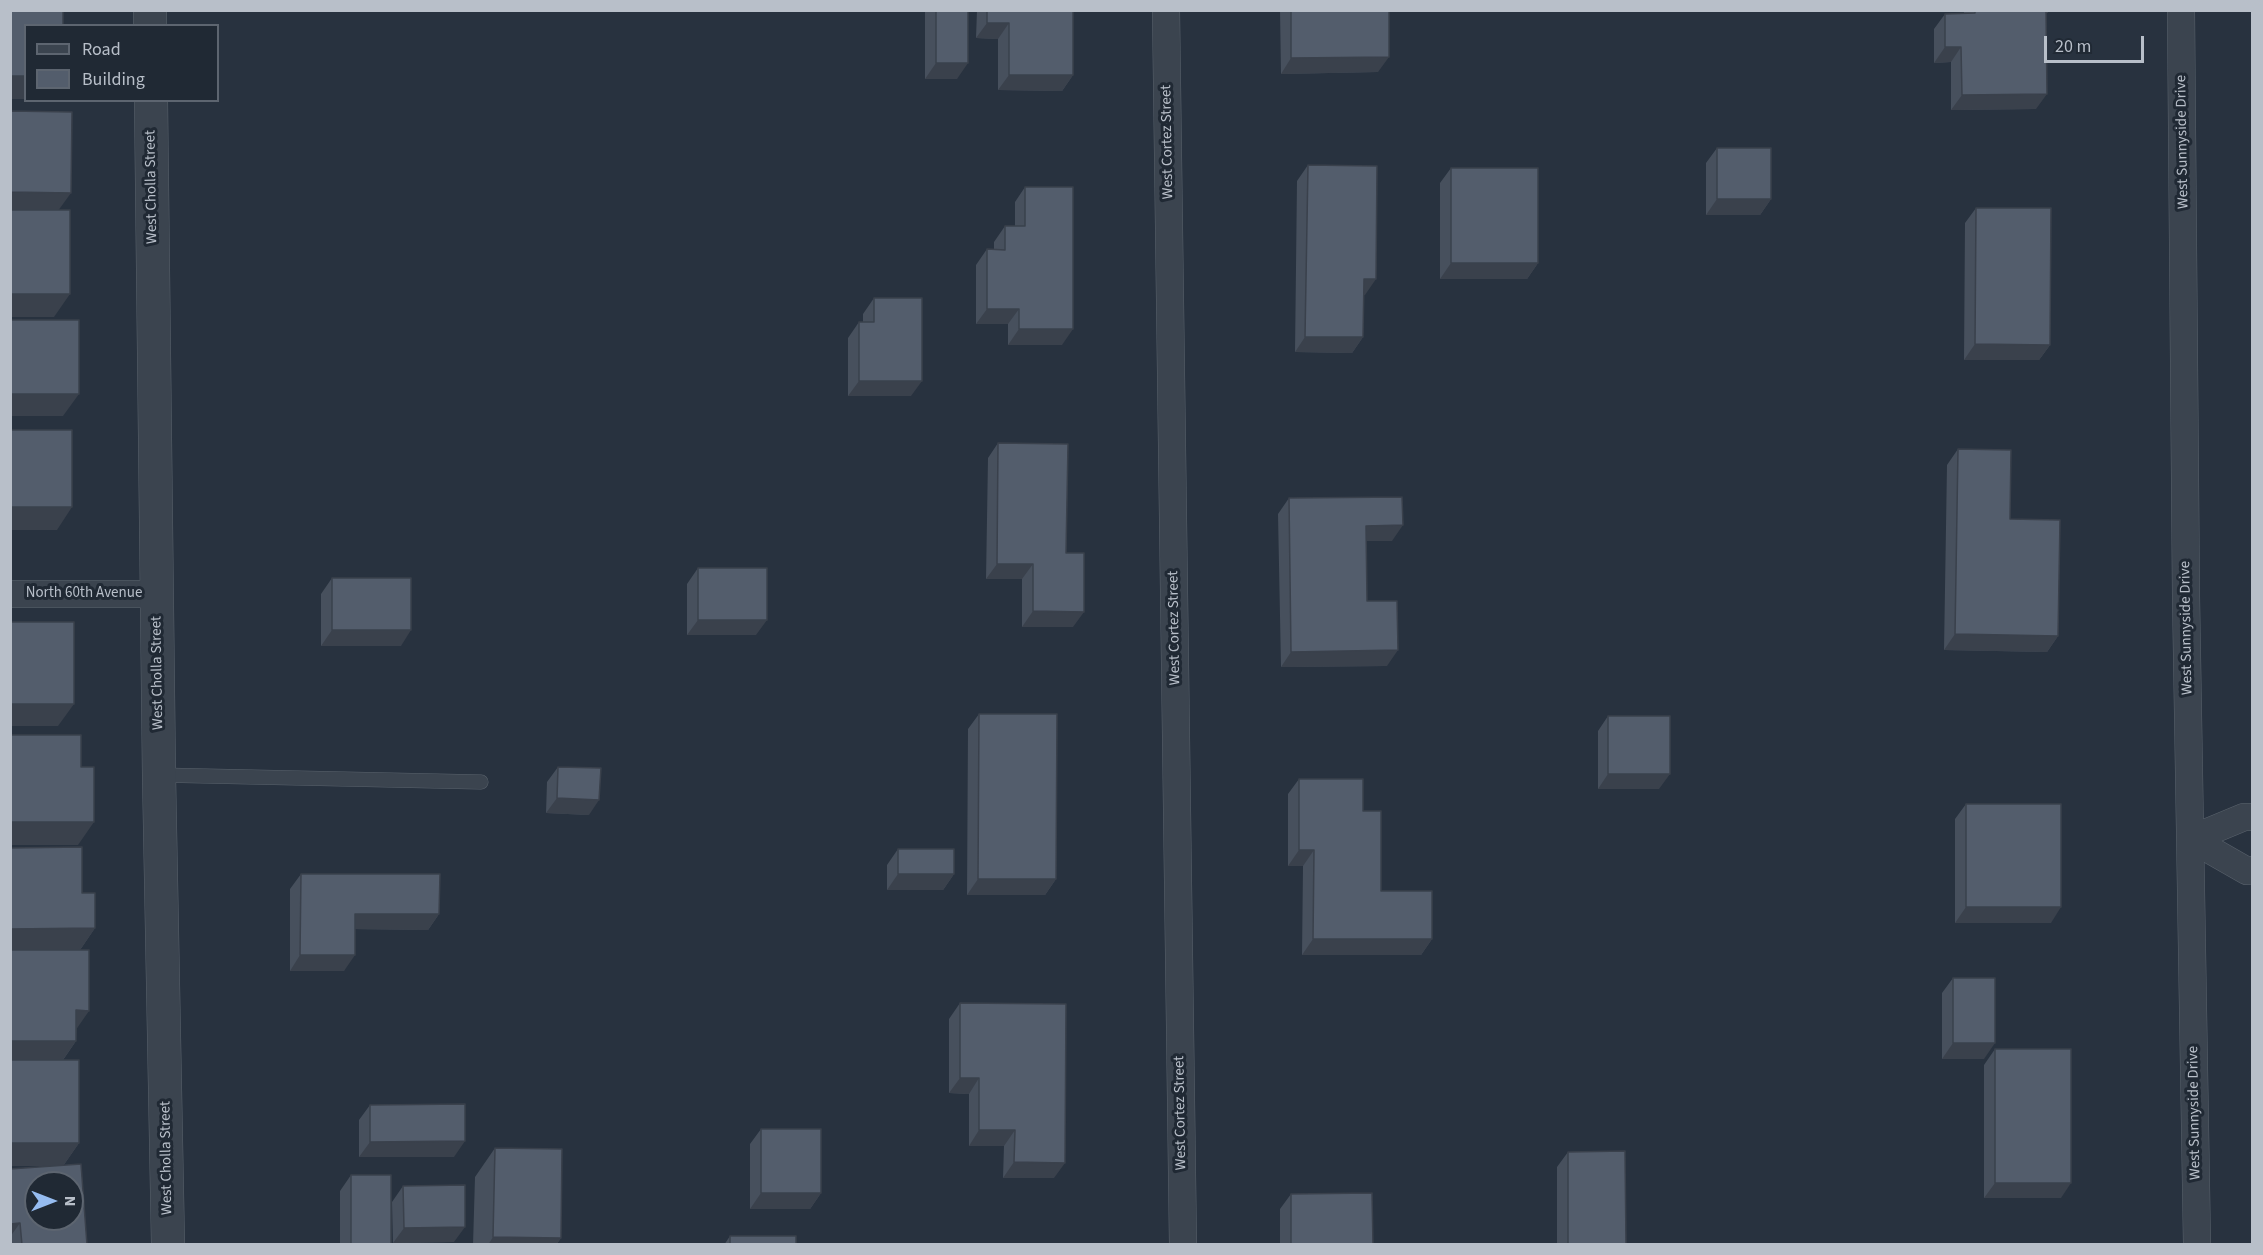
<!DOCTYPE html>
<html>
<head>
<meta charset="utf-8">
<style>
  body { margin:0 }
  #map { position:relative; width:2263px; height:1255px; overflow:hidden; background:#28323f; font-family:"Source Sans 3",sans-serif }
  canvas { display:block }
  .frame { position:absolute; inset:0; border:12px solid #b8bfc9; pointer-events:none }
  .legend { position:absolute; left:24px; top:24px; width:195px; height:78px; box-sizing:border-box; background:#202934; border:2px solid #5d6570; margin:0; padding:8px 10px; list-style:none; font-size:18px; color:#b8bfc9 }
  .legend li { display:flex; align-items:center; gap:12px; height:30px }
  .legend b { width:30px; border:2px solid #5d6570 }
  .north { position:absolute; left:24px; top:1171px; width:60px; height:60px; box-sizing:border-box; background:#202934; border:2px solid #5d6570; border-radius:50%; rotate:90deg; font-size:16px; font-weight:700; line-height:24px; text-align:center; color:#b8bfc9 }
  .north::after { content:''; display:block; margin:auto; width:21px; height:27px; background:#96bcf0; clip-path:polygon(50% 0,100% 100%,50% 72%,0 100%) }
  .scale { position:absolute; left:2044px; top:36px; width:100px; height:27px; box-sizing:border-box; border:3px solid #b8bfc9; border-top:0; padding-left:8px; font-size:18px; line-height:21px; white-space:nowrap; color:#b8bfc9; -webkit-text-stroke:4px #202934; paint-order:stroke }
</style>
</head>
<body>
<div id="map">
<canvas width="2263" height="1255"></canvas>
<div class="frame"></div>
<ul class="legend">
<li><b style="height:8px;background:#3b444f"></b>Road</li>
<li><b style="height:16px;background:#535d6c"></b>Building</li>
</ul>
<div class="north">N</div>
<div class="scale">20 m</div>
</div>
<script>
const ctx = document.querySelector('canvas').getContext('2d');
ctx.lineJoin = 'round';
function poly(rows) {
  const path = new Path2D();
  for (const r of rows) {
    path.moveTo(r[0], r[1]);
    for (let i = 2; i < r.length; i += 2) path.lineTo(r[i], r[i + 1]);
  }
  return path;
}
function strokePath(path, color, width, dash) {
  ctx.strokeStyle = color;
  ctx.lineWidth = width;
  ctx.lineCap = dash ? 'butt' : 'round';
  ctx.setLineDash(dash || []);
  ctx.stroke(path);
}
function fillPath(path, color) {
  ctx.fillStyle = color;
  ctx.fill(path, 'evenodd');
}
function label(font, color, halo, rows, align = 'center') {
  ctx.font = font + ' "Source Sans 3",sans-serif';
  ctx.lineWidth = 6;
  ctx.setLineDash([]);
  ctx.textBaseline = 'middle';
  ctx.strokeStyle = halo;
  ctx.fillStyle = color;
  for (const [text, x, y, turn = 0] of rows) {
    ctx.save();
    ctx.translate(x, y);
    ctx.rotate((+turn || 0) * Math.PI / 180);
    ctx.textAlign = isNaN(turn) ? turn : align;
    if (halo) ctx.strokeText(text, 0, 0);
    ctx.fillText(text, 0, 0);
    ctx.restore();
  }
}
const service = poly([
  [159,775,481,782]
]);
const minor = poly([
  [1166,10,1183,1244],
  [2181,10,2186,596,2197,1244],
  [10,594,157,594],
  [2191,839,2247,871,2252,870],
  [2191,839,2244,817,2252,817]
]);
const tertiary = poly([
  [150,10,150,26],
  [151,100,159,775,168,1244]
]);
const wall = poly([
  [925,10,968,10,957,79,925,79],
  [977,10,1073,10,1073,75,1062,91,998,90,998,39,976,38],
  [1280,10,1389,10,1378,72,1281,74],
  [1964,10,2050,10,2046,14,2036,109,1951,110,1951,62,1934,63,1934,29,1945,14,1964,14],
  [1717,148,1771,199,1760,215,1706,215,1706,163],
  [1308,165,1365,295,1364,295,1363,337,1352,353,1295,352,1297,181],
  [1451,168,1538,263,1527,279,1440,279,1440,183],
  [1025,187,1062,345,1008,345,1008,324,976,324,976,265,987,249,994,249,994,242,1005,226,1015,226,1015,202],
  [1976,208,2050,345,2039,360,1964,360,1965,223],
  [874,298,911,396,848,396,848,338,859,322,863,322,863,314],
  [998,443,1066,553,1073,627,1022,627,1022,579,986,579,988,458],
  [1958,449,2010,519,2058,636,2047,652,1944,650,1947,465],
  [1289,498,1392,541,1366,541,1367,601,1387,666,1281,667,1278,514],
  [698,568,756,635,687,635,687,584],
  [332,578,401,646,321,646,321,594],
  [979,714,1056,879,1045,895,967,895,968,729],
  [1608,716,1659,789,1598,789,1598,731],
  [558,767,589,815,546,813,547,782],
  [1299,779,1363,811,1381,891,1432,939,1421,955,1302,955,1303,866,1288,866,1288,794],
  [1966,804,2051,923,1955,923,1955,819],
  [898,849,954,874,943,890,887,890,887,865],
  [301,874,439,914,428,930,355,929,344,971,290,971,290,889],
  [82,893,95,928,80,950,76,1041,63,1060,79,1143,63,1166,87,1245,10,1245,10,1169,60,1166,10,1166],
  [1953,978,1984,1059,1942,1059,1942,993],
  [960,1003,1054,1178,1003,1178,1004,1146,969,1146,969,1094,949,1093,949,1019],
  [1995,1049,2061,1198,1984,1198,1984,1065],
  [370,1105,454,1157,359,1157,359,1120],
  [761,1129,821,1193,810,1209,750,1209,750,1144],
  [495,1148,561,1238,556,1245,473,1245,475,1177],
  [1568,1152,1626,1245,1557,1245,1557,1167],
  [351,1175,391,1245,340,1245,340,1191],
  [403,1186,454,1242,393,1243,392,1202],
  [1291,1194,1373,1245,1280,1245,1280,1209],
  [730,1236,796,1245,724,1245]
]);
const shadedWall = poly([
  [987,23,1009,23,998,39,976,38],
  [1945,47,1961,47,1951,62,1934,63],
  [1389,57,1378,72,1281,74,1291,58],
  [936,63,968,63,957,79,925,79],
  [1009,75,1073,75,1062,91,998,90],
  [10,76,26,76,26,99,10,99],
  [2047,94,2036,109,1951,110,1962,95],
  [10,192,71,193,55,215,10,215],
  [1717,199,1771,199,1760,215,1706,215],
  [1451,263,1538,263,1527,279,1440,279],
  [1364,279,1376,279,1365,295,1353,295],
  [10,294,70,294,54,317,10,317],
  [987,309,1019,309,1008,324,976,324],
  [1019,329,1073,329,1062,345,1008,345],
  [1305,337,1363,337,1352,353,1295,352],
  [1975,344,2050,345,2039,360,1964,360],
  [859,381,922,381,911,396,848,396],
  [10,394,79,394,63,416,10,416],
  [10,507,72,507,57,530,10,530],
  [1403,525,1392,541,1355,541,1366,526],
  [997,564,1033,564,1022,579,986,579],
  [1033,611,1084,612,1073,627,1022,627],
  [698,620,767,620,756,635,687,635],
  [332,630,411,630,401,646,321,646],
  [1955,634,2058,636,2047,652,1944,650],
  [1398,650,1387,666,1281,667,1291,652],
  [10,704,74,704,58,726,10,726],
  [1608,774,1670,774,1659,789,1598,789],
  [557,798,599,800,589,815,546,813],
  [10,822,94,822,78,845,10,845],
  [1299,850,1314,850,1303,866,1288,866],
  [898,874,954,874,943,890,887,890],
  [978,879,1056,879,1045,895,967,895],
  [1966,907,2061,907,2051,923,1955,923],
  [355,914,439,914,428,930,344,929],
  [95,928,80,950,10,951,10,929],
  [1313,939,1432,939,1421,955,1302,955],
  [300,955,355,955,344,971,290,971],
  [76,1010,89,1011,73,1034],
  [10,1041,76,1041,60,1064,10,1064],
  [1953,1043,1995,1043,1984,1059,1942,1059],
  [960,1078,979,1078,969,1094,949,1093],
  [979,1130,1015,1130,1004,1146,969,1146],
  [465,1141,454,1157,359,1157,370,1142],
  [10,1143,79,1143,63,1166,10,1166],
  [1014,1162,1065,1163,1054,1178,1003,1178],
  [1995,1183,2071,1183,2061,1198,1984,1198],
  [761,1193,821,1193,810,1209,750,1209],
  [20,1223,10,1237,10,1224],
  [465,1227,454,1242,393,1243,404,1228],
  [493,1237,561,1238,556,1245,488,1245]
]);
const building = poly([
  [10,10,63,10,63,26,26,26,26,76,10,76,10,10],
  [936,10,968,10,968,63,936,63,936,10],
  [987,10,1073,10,1073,75,1009,75,1009,23,987,23,987,10],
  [1291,10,1389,10,1389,57,1291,58,1291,10],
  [1975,10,2046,10,2047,94,1962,95,1961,47,1945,47,1945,14,1975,13,1975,10],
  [10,111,72,112,71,193,10,192,10,111],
  [1717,148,1771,148,1771,199,1717,199,1717,148],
  [1308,165,1377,166,1376,279,1364,279,1363,337,1305,337,1308,165],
  [1451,168,1538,168,1538,263,1451,263,1451,168],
  [1025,187,1073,187,1073,329,1019,329,1019,309,987,309,987,249,1005,250,1005,226,1025,226,1025,187],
  [1976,208,2051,208,2050,345,1975,344,1976,208],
  [10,210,70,210,70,294,10,294,10,210],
  [874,298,922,298,922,381,859,381,859,322,874,322,874,298],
  [10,320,79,320,79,394,10,394,10,320],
  [10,430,72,430,72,507,10,507,10,430],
  [998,443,1068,444,1066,553,1084,553,1084,612,1033,611,1033,564,997,564,998,443],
  [1958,449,2011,450,2010,519,2060,520,2058,636,1955,634,1958,449],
  [1402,497,1403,525,1366,526,1367,601,1397,601,1398,650,1291,652,1289,498,1402,497],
  [698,568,767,568,767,620,698,620,698,568],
  [332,578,411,578,411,630,332,630,332,578],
  [10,622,74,622,74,704,10,704,10,622],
  [979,714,1057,714,1056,879,978,879,979,714],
  [1608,716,1670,716,1670,774,1608,774,1608,716],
  [10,735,81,735,81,767,94,767,94,822,10,822,10,735],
  [558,767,601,768,599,800,557,798,558,767],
  [1299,779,1363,779,1363,811,1381,811,1381,891,1432,891,1432,939,1313,939,1314,850,1299,850,1299,779],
  [1966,804,2061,804,2061,907,1966,907,1966,804],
  [82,847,82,893,95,893,95,928,10,929,10,848,82,847],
  [898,849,954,849,954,874,898,874,898,849],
  [301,874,440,874,439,914,355,914,355,955,300,955,301,874],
  [10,950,89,950,89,1011,76,1010,76,1041,10,1041,10,950],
  [1953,978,1995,978,1995,1043,1953,1043,1953,978],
  [960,1003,1066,1004,1065,1163,1014,1162,1015,1130,979,1130,979,1078,960,1078,960,1003],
  [1995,1049,2071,1049,2071,1183,1995,1183,1995,1049],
  [10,1060,79,1060,79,1143,10,1143,10,1060],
  [465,1104,465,1141,370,1142,370,1105,465,1104],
  [761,1129,821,1129,821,1193,761,1193,761,1129],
  [495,1148,562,1149,561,1238,493,1237,495,1148],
  [1625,1151,1626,1245,1568,1245,1568,1152,1625,1151],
  [81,1164,87,1245,22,1245,20,1223,10,1224,10,1169,81,1164],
  [36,1183,72,1183,72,1219,36,1219,36,1183],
  [351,1175,391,1175,391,1245,351,1245,351,1175],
  [465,1185,465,1227,404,1228,403,1186,465,1185],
  [1372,1193,1373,1245,1291,1245,1291,1194,1372,1193],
  [730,1236,796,1236,796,1245,730,1245,730,1236]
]);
const streetNames = [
  ["West Cortez Street",1168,142,-91],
  ["West Sunnyside Drive",2183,142,-91],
  ["West Cholla Street",152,187,-91],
  ["North 60th Avenue",84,594],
  ["West Cortez Street",1175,628,-91],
  ["West Sunnyside Drive",2187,628,-91],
  ["West Cholla Street",158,673,-91],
  ["West Cortez Street",1181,1113,-91],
  ["West Sunnyside Drive",2195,1113,-91],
  ["West Cholla Street",167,1158,-91]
];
strokePath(service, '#59626c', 15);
strokePath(minor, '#59626c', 28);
strokePath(tertiary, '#59626c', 34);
strokePath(service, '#3b444f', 14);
strokePath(minor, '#3b444f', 27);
strokePath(tertiary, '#3b444f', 33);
fillPath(wall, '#47505d');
fillPath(shadedWall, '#3a414c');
fillPath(building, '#535d6c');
strokePath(building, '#3a414c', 1.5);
label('15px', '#b8bfc9', '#202934', streetNames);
</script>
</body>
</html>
